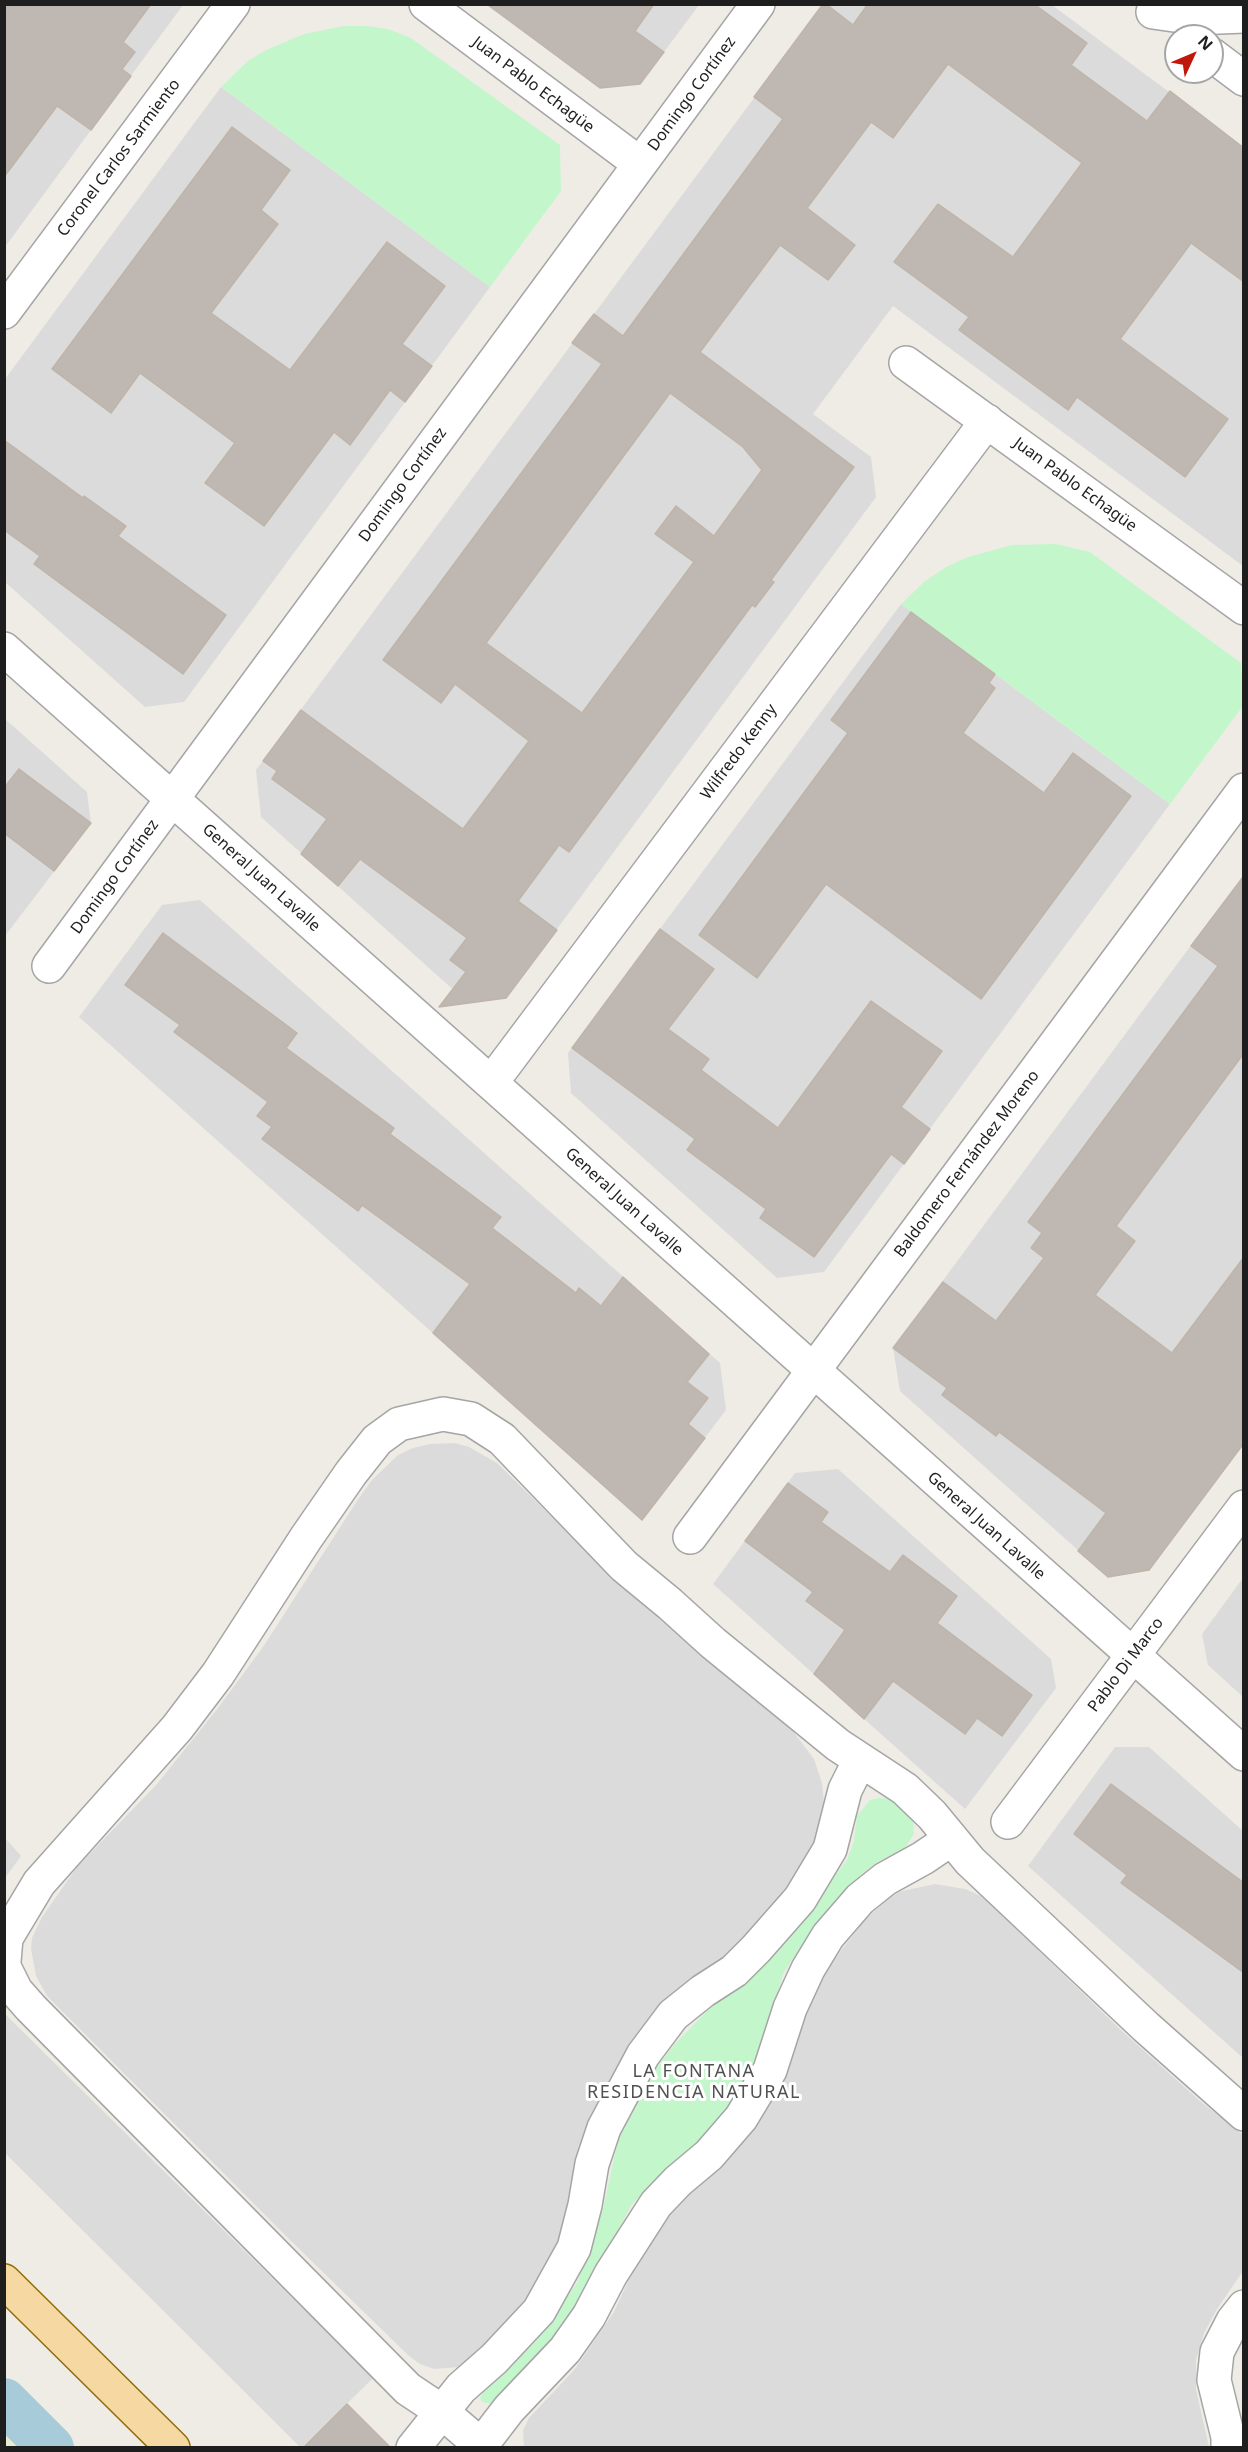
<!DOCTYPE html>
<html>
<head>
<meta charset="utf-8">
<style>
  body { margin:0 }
  #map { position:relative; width:1248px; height:2452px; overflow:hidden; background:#efece5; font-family:"Noto Sans",sans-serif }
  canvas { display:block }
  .frame { position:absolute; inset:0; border:6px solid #1e1e1e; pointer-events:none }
  .north { position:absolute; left:1164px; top:24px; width:60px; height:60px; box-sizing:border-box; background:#fff; border:2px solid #a5a5a5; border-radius:50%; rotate:46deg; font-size:16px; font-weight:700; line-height:24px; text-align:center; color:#1e1e1e }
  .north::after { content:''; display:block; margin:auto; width:21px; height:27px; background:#c0190c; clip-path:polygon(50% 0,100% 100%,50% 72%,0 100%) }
</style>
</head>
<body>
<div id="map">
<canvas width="1248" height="2452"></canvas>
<div class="frame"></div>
<div class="north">N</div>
</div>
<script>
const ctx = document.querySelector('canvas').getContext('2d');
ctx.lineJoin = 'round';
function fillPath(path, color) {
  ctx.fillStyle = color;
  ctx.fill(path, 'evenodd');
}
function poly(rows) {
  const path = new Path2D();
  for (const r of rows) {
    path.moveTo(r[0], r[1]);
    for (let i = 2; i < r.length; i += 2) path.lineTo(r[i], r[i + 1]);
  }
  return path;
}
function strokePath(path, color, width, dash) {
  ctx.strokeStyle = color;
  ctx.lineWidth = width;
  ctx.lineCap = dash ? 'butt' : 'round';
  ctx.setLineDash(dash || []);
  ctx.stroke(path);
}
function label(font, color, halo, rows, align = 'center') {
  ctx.font = font + ' "Noto Sans",sans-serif';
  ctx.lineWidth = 6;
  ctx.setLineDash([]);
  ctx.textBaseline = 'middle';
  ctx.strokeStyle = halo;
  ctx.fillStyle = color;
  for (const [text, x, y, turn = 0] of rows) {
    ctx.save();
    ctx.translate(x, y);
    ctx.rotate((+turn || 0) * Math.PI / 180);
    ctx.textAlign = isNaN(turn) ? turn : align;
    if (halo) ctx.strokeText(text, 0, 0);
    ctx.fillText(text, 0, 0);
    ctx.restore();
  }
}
const residential = poly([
  [5,5,183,5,5,247],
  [486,5,699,5,640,84,600,88],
  [823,5,1052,5,1243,147,1243,566,893,306,813,414,871,457,876,497,506,998,468,1003,261,817,256,770],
  [221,87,490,287,184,702,145,707,5,582,5,379],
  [901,604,1170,804,824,1272,777,1278,571,1093,568,1053],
  [4,718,87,792,91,823,5,936],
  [1243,875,1243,1442,1149,1570,1108,1577,900,1391,893,1348],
  [200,900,720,1363,726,1410,642,1520,79,1017,162,905],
  [455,1443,469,1447,497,1463,617,1581,789,1726,814,1759,822,1783,824,1803,822,1830,813,1851,759,1924,624,2058,589,2126,559,2238,542,2271,519,2310,473,2358,460,2367,434,2369,420,2364,409,2356,288,2238,47,1996,36,1976,31,1949,32,1938,42,1917,77,1867,157,1784,218,1708,263,1647,357,1501,372,1480,398,1455,413,1448,430,1444],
  [838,1469,1051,1659,1056,1688,965,1809,713,1584,795,1473],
  [1243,1578,1244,1697,1243,1697,1208,1665,1202,1634],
  [1115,1747,1149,1747,1243,1831,1243,2058,1028,1866],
  [5,1838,21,1856,5,1878,4,1878],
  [935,1884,965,1889,981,1896,1000,1910,1040,1952,1123,2032,1200,2101,1243,2135,1243,2271,1217,2309,1204,2333,1196,2360,1196,2390,1209,2447,524,2448,523,2430,529,2418,575,2369,614,2312,629,2279,652,2239,665,2221,706,2178,813,1990,832,1962,865,1920,890,1897,902,1891],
  [4,2013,373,2378,303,2447,300,2447,5,2153]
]);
const farmland = poly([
  [4,2431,5,2431,21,2447,5,2447]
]);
const park = poly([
  [344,26,366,26,388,29,411,38,560,145,561,191,490,287,221,87,248,61,266,50,304,34],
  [1056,544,1090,552,1241,663,1243,706,1170,804,901,604,925,581,946,567,968,557,1012,545],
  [878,1798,894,1799,913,1816,914,1834,904,1849,877,1862,863,1873,844,1892,797,1952,783,1974,763,2048,748,2077,716,2126,673,2162,632,2204,585,2292,559,2334,493,2404,482,2402,480,2398,484,2390,535,2342,577,2283,603,2209,618,2140,644,2084,674,2045,706,2012,769,1961,847,1860,854,1841,857,1816,870,1800]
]);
const canal = poly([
  [4,2401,51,2448]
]);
const building = poly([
  [4,4,151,4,123,42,135,52,122,69,131,76,91,130,57,106,4,177,4,4],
  [487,4,654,4,635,31,664,52,640,84,600,88,487,4],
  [823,4,826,4,853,25,868,4,1034,4,1087,43,1071,65,1147,121,1170,91,1244,148,1244,282,1191,243,1120,339,1228,419,1185,477,1077,397,1068,410,959,330,969,317,894,262,938,204,1013,257,1082,163,948,64,893,138,871,122,807,208,855,245,828,280,780,245,700,352,854,467,771,580,774,582,755,607,752,605,569,852,559,845,518,901,557,930,506,998,439,1007,466,972,450,960,467,938,360,859,338,886,301,854,327,819,272,779,277,771,263,761,301,710,463,829,529,741,455,684,441,703,383,660,602,364,572,343,584,327,594,314,623,336,783,119,754,97,823,4],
  [670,393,743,447,762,470,714,536,676,506,655,534,694,562,582,713,486,643,670,393],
  [232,127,290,170,261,210,278,224,211,313,290,370,387,242,445,286,402,344,432,366,405,402,390,390,350,445,334,432,264,526,205,483,235,443,140,373,111,413,52,369,232,127],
  [4,440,83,498,84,496,126,526,118,536,226,615,183,674,34,564,40,556,4,530,4,440],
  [911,612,995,674,989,683,995,688,963,733,1044,793,1073,753,1131,796,981,999,826,884,757,978,699,935,848,733,831,720,911,612],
  [19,769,91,823,54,871,4,833,4,788,19,769],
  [1244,876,1244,1053,1116,1226,1135,1241,1095,1295,1172,1353,1244,1257,1244,1443,1149,1570,1108,1577,1078,1551,1106,1513,999,1432,996,1436,942,1395,947,1388,893,1348,943,1282,996,1321,1044,1258,1031,1248,1042,1233,1028,1222,1218,966,1191,946,1244,876],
  [660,929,714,969,668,1029,709,1059,701,1070,778,1128,871,1001,942,1051,901,1107,930,1129,904,1164,891,1154,814,1257,760,1218,766,1209,687,1150,695,1139,572,1048,660,929],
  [163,933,297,1033,286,1048,394,1128,390,1134,501,1217,492,1228,576,1293,579,1288,601,1306,623,1277,709,1354,687,1382,708,1398,688,1424,705,1438,642,1520,433,1333,470,1284,362,1205,358,1211,262,1139,272,1127,257,1116,268,1102,174,1032,180,1025,125,985,163,933],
  [788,1483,828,1512,821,1522,890,1572,903,1555,957,1596,937,1623,1032,1695,1002,1736,977,1718,965,1734,893,1681,864,1719,814,1674,845,1630,806,1601,813,1592,745,1541,788,1483],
  [1111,1784,1244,1883,1244,1973,1121,1883,1127,1875,1074,1834,1111,1784],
  [347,2404,391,2448,303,2448,347,2404]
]);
const minor = poly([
  [426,4,640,164],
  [1153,12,1195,18,1244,16],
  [1212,55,1244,79],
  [4,312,233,4],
  [906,363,1244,608],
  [4,649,1244,1754],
  [49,966,758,4],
  [491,1083,987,421],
  [690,1537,1244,790],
  [1008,1822,1244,1507],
  [4,1961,6,1938,39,1883,177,1728,218,1674,306,1538,351,1473,377,1440,399,1424,443,1414,471,1419,502,1439,624,1566,670,1604,713,1643,838,1745,905,1789,932,1815,970,1861,1146,2027,1244,2114],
  [4,1967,16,1991,31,2008,408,2389,441,2411,484,2448],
  [413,2448,461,2388,494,2359,539,2311,574,2248,585,2205,592,2164,604,2128,643,2055,673,2015,703,1991,734,1971,756,1949,800,1899,830,1849,845,1790,860,1760],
  [479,2448,509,2409,565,2350,589,2316,611,2274,656,2204,678,2181,709,2155,741,2118,770,2070,790,2008,808,1969,828,1936,860,1899,885,1879,923,1858,951,1839],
  [1228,2448,1228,2437,1214,2380,1217,2352,1233,2321,1244,2307]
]);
const major = poly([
  [4,2281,173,2448]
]);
const streetNames = [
  ["Juan Pablo Echagüe",533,85,37],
  ["Domingo Cortínez",692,94,-54],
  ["Coronel Carlos Sarmiento",119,158,-53],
  ["Domingo Cortínez",403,485,-54],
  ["Juan Pablo Echagüe",1075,485,36],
  ["Wilfredo Kenny",739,752,-53],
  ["Domingo Cortínez",115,877,-54],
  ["General Juan Lavalle",261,878,42],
  ["Baldomero Fernández Moreno",967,1164,-53],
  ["General Juan Lavalle",624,1202,42],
  ["General Juan Lavalle",986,1526,42],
  ["Pablo Di Marco",1126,1665,-53]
];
const neighbourhoodNames = [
  ["LA FONTANA",694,2072],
  ["RESIDENCIA NATURAL",694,2093]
];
fillPath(residential, '#dcdbdb');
fillPath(farmland, '#e8ecd1');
fillPath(park, '#c4f6cc');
strokePath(canal, '#a8cbda', 46);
fillPath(building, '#bfb8b2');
strokePath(building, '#bfb4a8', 1.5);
strokePath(minor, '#a5a5a5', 36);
strokePath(major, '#8f6d09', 36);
strokePath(minor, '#fff', 33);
strokePath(major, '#f6d8a2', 33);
label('16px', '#1e1e1e', '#fff', streetNames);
ctx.letterSpacing = '1.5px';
label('18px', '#515151', '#fff', neighbourhoodNames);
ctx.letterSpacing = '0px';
</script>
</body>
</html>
